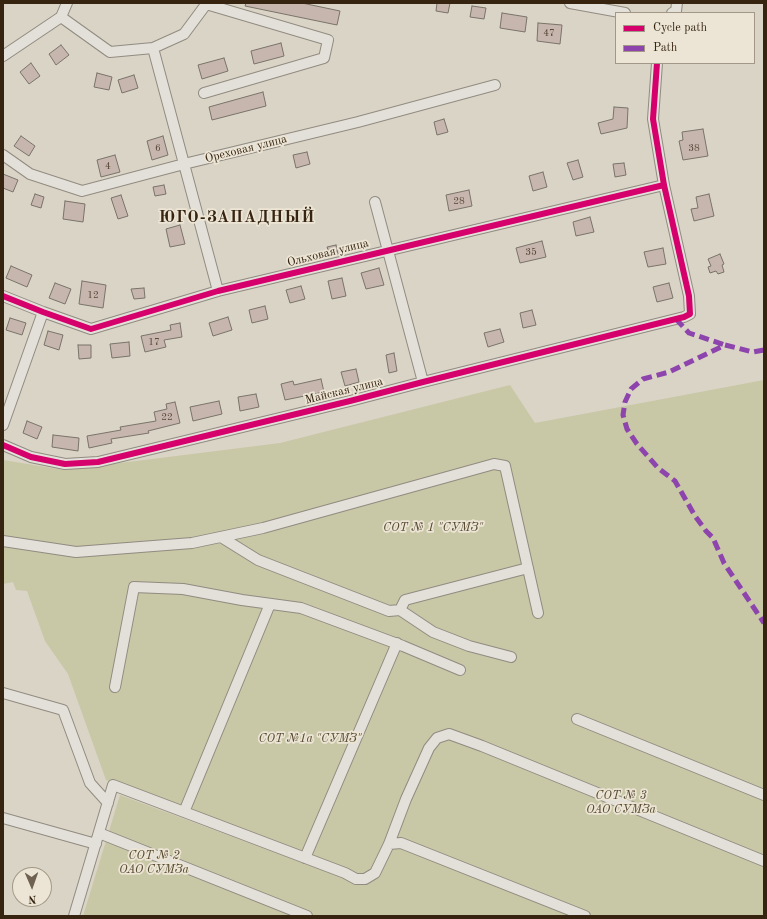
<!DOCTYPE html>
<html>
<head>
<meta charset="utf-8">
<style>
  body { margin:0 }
  #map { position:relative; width:767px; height:919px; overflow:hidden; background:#dad4c6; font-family:"Old Standard TT",serif }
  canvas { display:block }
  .frame { position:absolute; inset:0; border:4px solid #362411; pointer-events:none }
  .legend { position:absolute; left:615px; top:12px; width:140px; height:52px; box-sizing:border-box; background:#ece5d5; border:1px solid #a39887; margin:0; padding:5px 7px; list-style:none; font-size:12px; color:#362411 }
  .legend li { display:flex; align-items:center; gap:8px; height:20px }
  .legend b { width:20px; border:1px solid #a39887 }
  .north { position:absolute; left:12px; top:867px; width:40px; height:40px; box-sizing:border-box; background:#ece5d5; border:1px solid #a39887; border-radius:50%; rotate:178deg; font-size:11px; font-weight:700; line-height:16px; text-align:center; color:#362411 }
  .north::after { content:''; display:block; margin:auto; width:14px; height:18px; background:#6f6250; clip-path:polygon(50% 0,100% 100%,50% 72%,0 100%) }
</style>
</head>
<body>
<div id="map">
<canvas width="767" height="919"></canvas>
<div class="frame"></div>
<ul class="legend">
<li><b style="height:5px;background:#d6006c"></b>Cycle path</li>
<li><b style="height:5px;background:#8e44ad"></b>Path</li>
</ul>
<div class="north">N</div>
</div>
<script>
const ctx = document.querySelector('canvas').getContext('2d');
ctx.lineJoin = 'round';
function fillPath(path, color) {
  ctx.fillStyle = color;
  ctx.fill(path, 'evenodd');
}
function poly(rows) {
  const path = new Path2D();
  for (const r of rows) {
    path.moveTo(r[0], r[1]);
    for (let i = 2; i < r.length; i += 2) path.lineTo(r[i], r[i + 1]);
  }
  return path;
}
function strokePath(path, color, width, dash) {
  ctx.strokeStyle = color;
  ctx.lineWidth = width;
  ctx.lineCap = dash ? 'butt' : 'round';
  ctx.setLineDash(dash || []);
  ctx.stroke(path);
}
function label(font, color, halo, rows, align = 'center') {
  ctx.font = font + ' "Old Standard TT",serif';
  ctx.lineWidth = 3.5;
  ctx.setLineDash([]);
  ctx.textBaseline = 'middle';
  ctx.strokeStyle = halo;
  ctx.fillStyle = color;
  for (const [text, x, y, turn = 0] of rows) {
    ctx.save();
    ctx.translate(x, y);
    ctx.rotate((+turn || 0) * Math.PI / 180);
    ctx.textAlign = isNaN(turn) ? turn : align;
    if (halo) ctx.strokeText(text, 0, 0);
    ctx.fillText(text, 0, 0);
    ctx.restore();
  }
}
const green = poly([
  [764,380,764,916,83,916,120,795,346,879,350,870,106,780,68,674,45,641,27,591,16,590,13,582,3,584,3,460,64,470,280,443,510,385,535,423]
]);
const building = poly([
  [246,3,302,3,340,11,337,25,245,6,246,3],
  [437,3,450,3,448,13,436,11,437,3],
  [472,6,486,8,484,19,470,17,472,6],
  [502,13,527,17,525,32,500,28,502,13],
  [538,23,562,25,560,44,537,41,538,23],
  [281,43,284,56,254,64,251,51,281,43],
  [61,45,69,55,56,65,49,54,61,45],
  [224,58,228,71,202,79,198,65,224,58],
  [31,63,40,76,29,84,20,72,31,63],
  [97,73,112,77,109,90,94,87,97,73],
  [134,75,138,88,122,93,118,80,134,75],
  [263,92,266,106,212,120,209,107,263,92],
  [614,107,628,108,627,128,601,134,598,123,613,119,614,107],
  [444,119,448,132,437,135,434,122,444,119],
  [703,129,708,156,683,160,679,141,683,140,682,132,703,129],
  [21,136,35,146,29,156,14,146,21,136],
  [163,136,168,155,152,160,147,141,163,136],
  [307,152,310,164,296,168,293,155,307,152],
  [115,155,120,172,101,177,97,160,115,155],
  [578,160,583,177,573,180,567,163,578,160],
  [624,163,626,175,615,177,613,164,624,163],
  [543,172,547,187,533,191,529,176,543,172],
  [3,174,18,180,13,192,3,188,3,174],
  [164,185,166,194,155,196,153,187,164,185],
  [469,190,472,206,449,211,446,195,469,190],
  [35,194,44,197,41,208,31,205,35,194],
  [709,194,714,216,694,221,691,209,698,208,696,197,709,194],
  [121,195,128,216,118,219,111,198,121,195],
  [65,201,85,204,83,222,63,219,65,201],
  [590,217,594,232,576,236,573,222,590,217],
  [180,225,185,244,170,247,166,229,180,225],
  [542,241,546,257,520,263,516,248,542,241],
  [336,245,338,254,330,256,327,247,336,245],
  [663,248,666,264,648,267,644,252,663,248],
  [720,254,724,264,722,265,724,272,718,274,716,271,710,273,708,267,711,266,708,259,720,254],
  [11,266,32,275,27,287,6,278,11,266],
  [379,268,384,285,366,289,361,273,379,268],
  [342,278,346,296,332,299,328,281,342,278],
  [82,281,106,285,103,308,79,304,82,281],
  [55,283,71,289,65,304,49,298,55,283],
  [669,283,673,298,657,302,653,287,669,283],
  [301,286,305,299,290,303,286,290,301,286],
  [144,288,145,298,134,299,131,289,144,288],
  [265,306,268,319,252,323,249,310,265,306],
  [532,310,536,325,523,328,520,313,532,310],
  [228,317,232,330,213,336,209,323,228,317],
  [10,318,26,323,22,335,6,330,10,318],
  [180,323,182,337,164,340,166,347,145,352,141,336,171,330,170,325,180,323],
  [500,329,504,342,488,347,484,333,500,329],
  [48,331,63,335,59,350,44,345,48,331],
  [129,342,130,356,112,358,110,344,129,342],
  [78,345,91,345,91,358,79,359,78,345],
  [394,353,397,371,389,373,386,355,394,353],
  [356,369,359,382,345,386,341,372,356,369],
  [321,379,324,392,285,400,281,384,293,381,294,385,321,379],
  [256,394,259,407,240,411,238,397,256,394],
  [219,401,222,414,193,421,190,407,219,401],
  [175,402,180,423,148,431,149,433,111,439,112,443,89,448,87,436,121,430,120,427,156,421,154,412,167,409,166,404,175,402],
  [27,421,42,427,37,439,23,433,27,421],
  [53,435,79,438,78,451,52,447,53,435]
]);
const minor = poly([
  [570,3,625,13],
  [672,13,676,11,677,3],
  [61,17,110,52,153,48,184,34,207,3],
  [153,48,218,291],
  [3,56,61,17,67,3],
  [204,93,324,58,328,40,206,4],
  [3,155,30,174,82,191,184,164,358,122,495,85],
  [375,202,423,382],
  [3,296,43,312,91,329,218,291,664,185],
  [3,425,43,312],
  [3,445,31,457,65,464,98,462,350,401,423,382,684,317,690,314,689,296,664,185,653,119,657,63],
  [221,537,258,560,389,611,400,610,433,632,469,646,511,657],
  [3,541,76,552,192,543,263,528,494,464,505,466,538,613],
  [400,610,405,600,528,568],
  [115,687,134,587,183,589,242,600,301,608,403,646,460,670],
  [3,693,63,710,90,783,108,803],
  [577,719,764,795],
  [184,812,270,604],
  [3,818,96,844],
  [99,833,307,916],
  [389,844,401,843,585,916],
  [305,858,397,643],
  [74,916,113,785,345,873,356,879,365,879,375,873,389,844,406,799,429,748,437,738,449,734,482,746,764,861]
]);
const quiet = poly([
  [676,319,689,333,725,345],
  [764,350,753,352,725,345,669,372,643,379,631,389,625,402,623,415,627,429,637,444,658,468,675,481,695,516,706,531,713,538,724,563,764,623]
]);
const cycleway = poly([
  [3,296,43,312,91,329,218,291,664,185],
  [3,445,31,457,65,464,98,462,350,401,423,382,684,317,690,314,689,296,664,185,653,119,657,63]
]);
const numberNames = [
  ["47",549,33],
  ["6",158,148],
  ["38",694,148],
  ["4",108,166],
  ["28",459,201],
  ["35",531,252],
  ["12",93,295],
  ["17",154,342],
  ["22",167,417]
];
const streetNames = [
  ["Ореховая улица",246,149,-14],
  ["Ольховая улица",328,253,-14],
  ["Майская улица",344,391,-14]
];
const parkNames = [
  ["СОТ № 1 \"СУМЗ\"",433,528],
  ["СОТ №1а \"СУМЗ\"",310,739],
  ["СОТ № 3",621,796],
  ["ОАО СУМЗа",621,810],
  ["СОТ № 2",154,856],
  ["ОАО СУМЗа",154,870]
];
const districtNames = [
  ["ЮГО-ЗАПАДНЫЙ",237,218]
];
fillPath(green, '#c8c7a6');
fillPath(building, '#c7b6ae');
strokePath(building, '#797369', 1);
strokePath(minor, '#918b81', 12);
strokePath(minor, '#e3e0d9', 10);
strokePath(quiet, '#8e44ad', 5, [10, 5]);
strokePath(cycleway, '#d6006c', 6);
label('10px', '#5a4838', null, numberNames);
label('12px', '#362411', '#ece5d5', streetNames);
label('italic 12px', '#574a30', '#ece5d5', parkNames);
ctx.letterSpacing = '1px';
label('bold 16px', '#362411', '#ece5d5', districtNames);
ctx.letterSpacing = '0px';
</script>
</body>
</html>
